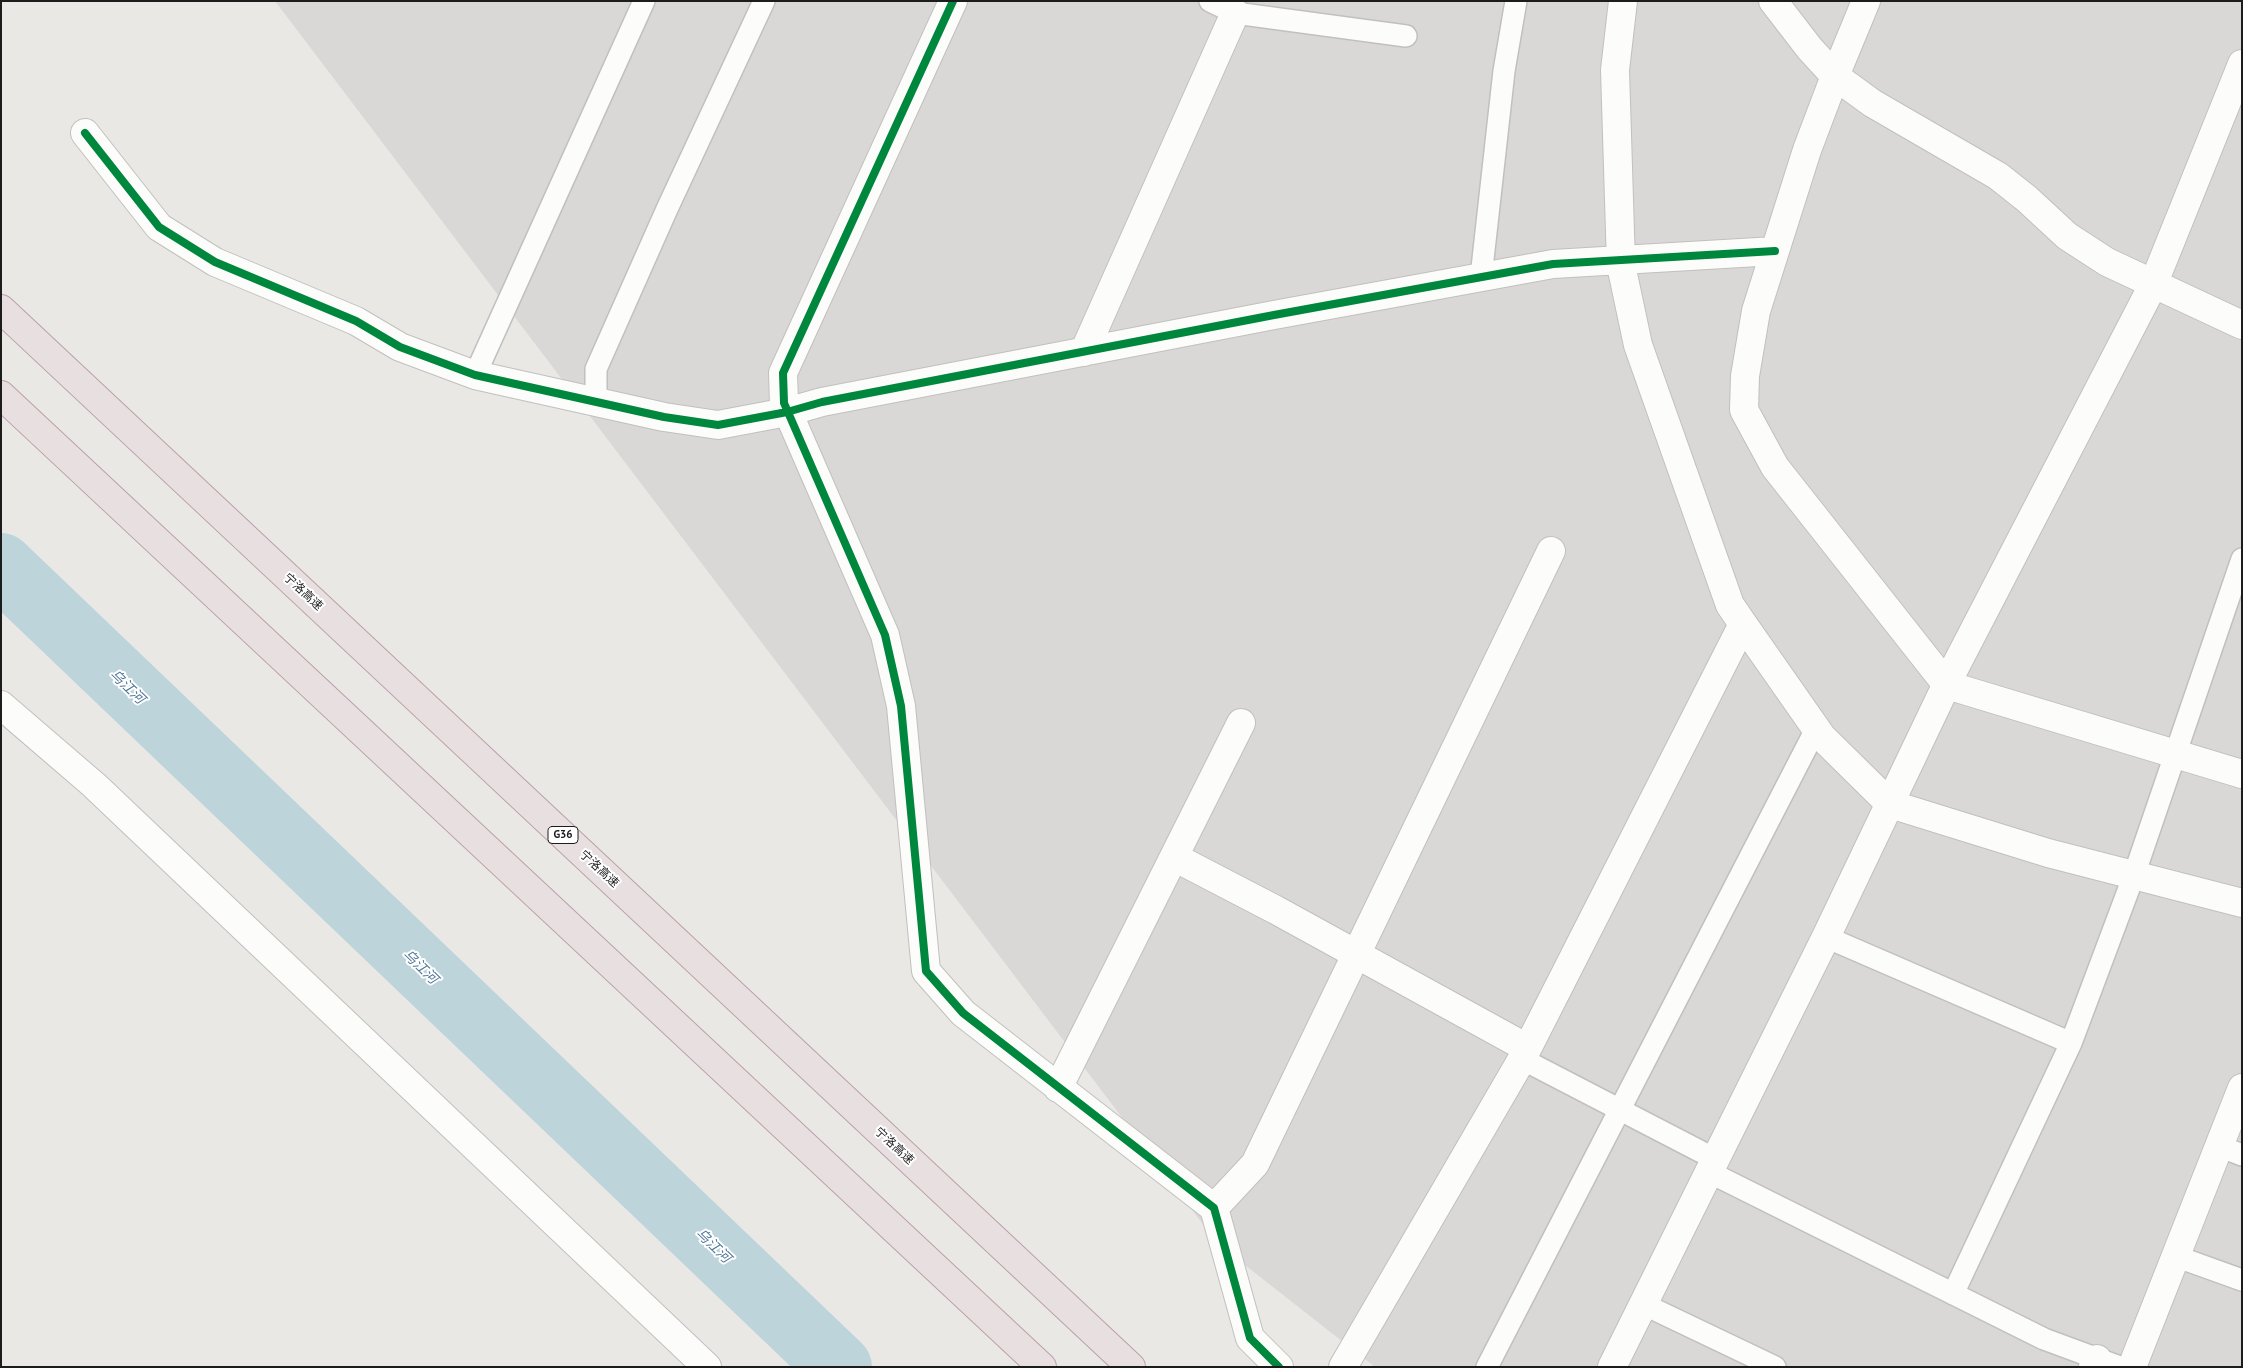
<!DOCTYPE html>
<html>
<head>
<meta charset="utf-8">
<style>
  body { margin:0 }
  #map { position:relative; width:2243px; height:1368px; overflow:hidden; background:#eae8e5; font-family:"PT Sans",sans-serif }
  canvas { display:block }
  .frame { position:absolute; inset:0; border:2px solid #1c1c1c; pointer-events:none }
</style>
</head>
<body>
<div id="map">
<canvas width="2243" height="1368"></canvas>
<div class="frame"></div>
</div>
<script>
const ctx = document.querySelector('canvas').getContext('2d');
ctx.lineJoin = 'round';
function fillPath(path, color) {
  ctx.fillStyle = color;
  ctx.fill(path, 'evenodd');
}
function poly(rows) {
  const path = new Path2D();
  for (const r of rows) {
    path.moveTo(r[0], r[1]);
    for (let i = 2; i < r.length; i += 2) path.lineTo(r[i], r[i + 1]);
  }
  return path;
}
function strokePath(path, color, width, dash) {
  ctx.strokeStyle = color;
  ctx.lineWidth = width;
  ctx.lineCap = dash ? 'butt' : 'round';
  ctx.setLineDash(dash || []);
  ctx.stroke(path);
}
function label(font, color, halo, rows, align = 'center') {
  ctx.font = font + ' "PT Sans","Noto Sans SC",sans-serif';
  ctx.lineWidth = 4;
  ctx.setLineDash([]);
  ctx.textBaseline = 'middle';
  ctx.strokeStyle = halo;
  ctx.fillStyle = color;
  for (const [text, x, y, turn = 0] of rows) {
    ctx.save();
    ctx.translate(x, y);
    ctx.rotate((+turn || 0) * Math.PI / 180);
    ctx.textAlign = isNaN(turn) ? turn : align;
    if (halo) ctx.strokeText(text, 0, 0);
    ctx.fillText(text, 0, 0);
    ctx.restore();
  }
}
const residential = poly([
  [275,1,2242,1,2242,1367,1375,1367,1218,1244]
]);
const river = poly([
  [1,566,839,1367]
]);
const service = poly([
  [1210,1,1235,13,1406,36],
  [1481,277,1504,71,1516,1],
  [475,375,644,1],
  [596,401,596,369,667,209,764,1],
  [1826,937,2071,1043],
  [1522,1059,1715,1159],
  [2219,1146,2242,1155],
  [1709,1172,2044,1339,2120,1367],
  [2175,1256,2242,1280],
  [1953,1294,2071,1043,2134,875,2242,559],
  [1643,1304,1775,1367],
  [1487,1367,1816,729]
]);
const minor = poly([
  [953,1,783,373,784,403,885,635,901,706,926,971,963,1013,1214,1208,1250,1338,1279,1367],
  [1623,1,1615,70,1621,265,1638,345,1730,605,1743,624,1822,737,1890,804,2048,853,2242,903],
  [1773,1,1810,49,1835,76,1872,103,1998,176,2027,199,2067,236,2107,262,2242,325],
  [1866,1,1835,76,1807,150,1756,311,1745,376,1744,410,1775,467,1947,685,2242,774],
  [85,133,159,227,215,262,356,321,400,347,475,375,664,417,718,425,787,412,822,402,1274,315,1553,264,1775,251],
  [1084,352,1235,13],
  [1,705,94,785,707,1367],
  [1174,857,1276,910,1527,1048],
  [1058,1088,1241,723],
  [1214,1208,1255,1164,1551,551],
  [1343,1367,1522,1059,1743,624],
  [1612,1367,1826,937,1954,669,2153,285,2242,64],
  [2093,1367,2097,1359],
  [2132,1367,2242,1088]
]);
const motorway = poly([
  [1,309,1131,1367],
  [1,395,1042,1367]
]);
const cycleway = poly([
  [953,1,783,373,784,403,885,635,901,706,926,971,963,1013,1214,1208,1250,1338,1279,1367],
  [85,133,159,227,215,262,356,321,400,347,475,375,664,417,718,425,787,412,822,402,1274,315,1553,264,1775,251]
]);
const shields = [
  [563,835,30]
];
const shieldNames = [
  ["G36",563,835]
];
const streetNames = [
  ["宁洛高速",303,592,43],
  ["宁洛高速",599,869,43],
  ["宁洛高速",894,1146,43]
];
const waterNames = [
  ["乌江河",127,687,44],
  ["乌江河",420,967,44],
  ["乌江河",713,1246,44]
];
fillPath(residential, '#d9d8d6');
strokePath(river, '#bcd4da', 66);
strokePath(service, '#c1c0bf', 24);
strokePath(minor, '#c1c0bf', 30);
strokePath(motorway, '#bba0a8', 30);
strokePath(service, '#fcfcfb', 21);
strokePath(minor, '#fcfcfb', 28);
strokePath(motorway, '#e7dfe0', 28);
strokePath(cycleway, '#00873e', 8);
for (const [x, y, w] of shields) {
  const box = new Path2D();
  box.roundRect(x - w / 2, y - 8.5, w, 17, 4);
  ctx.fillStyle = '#fff';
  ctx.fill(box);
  strokePath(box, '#1c1c1c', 1);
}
label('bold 11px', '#1c1c1c', null, shieldNames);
label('12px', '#1c1c1c', '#fff', streetNames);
label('italic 14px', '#517799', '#fff', waterNames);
</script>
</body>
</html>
